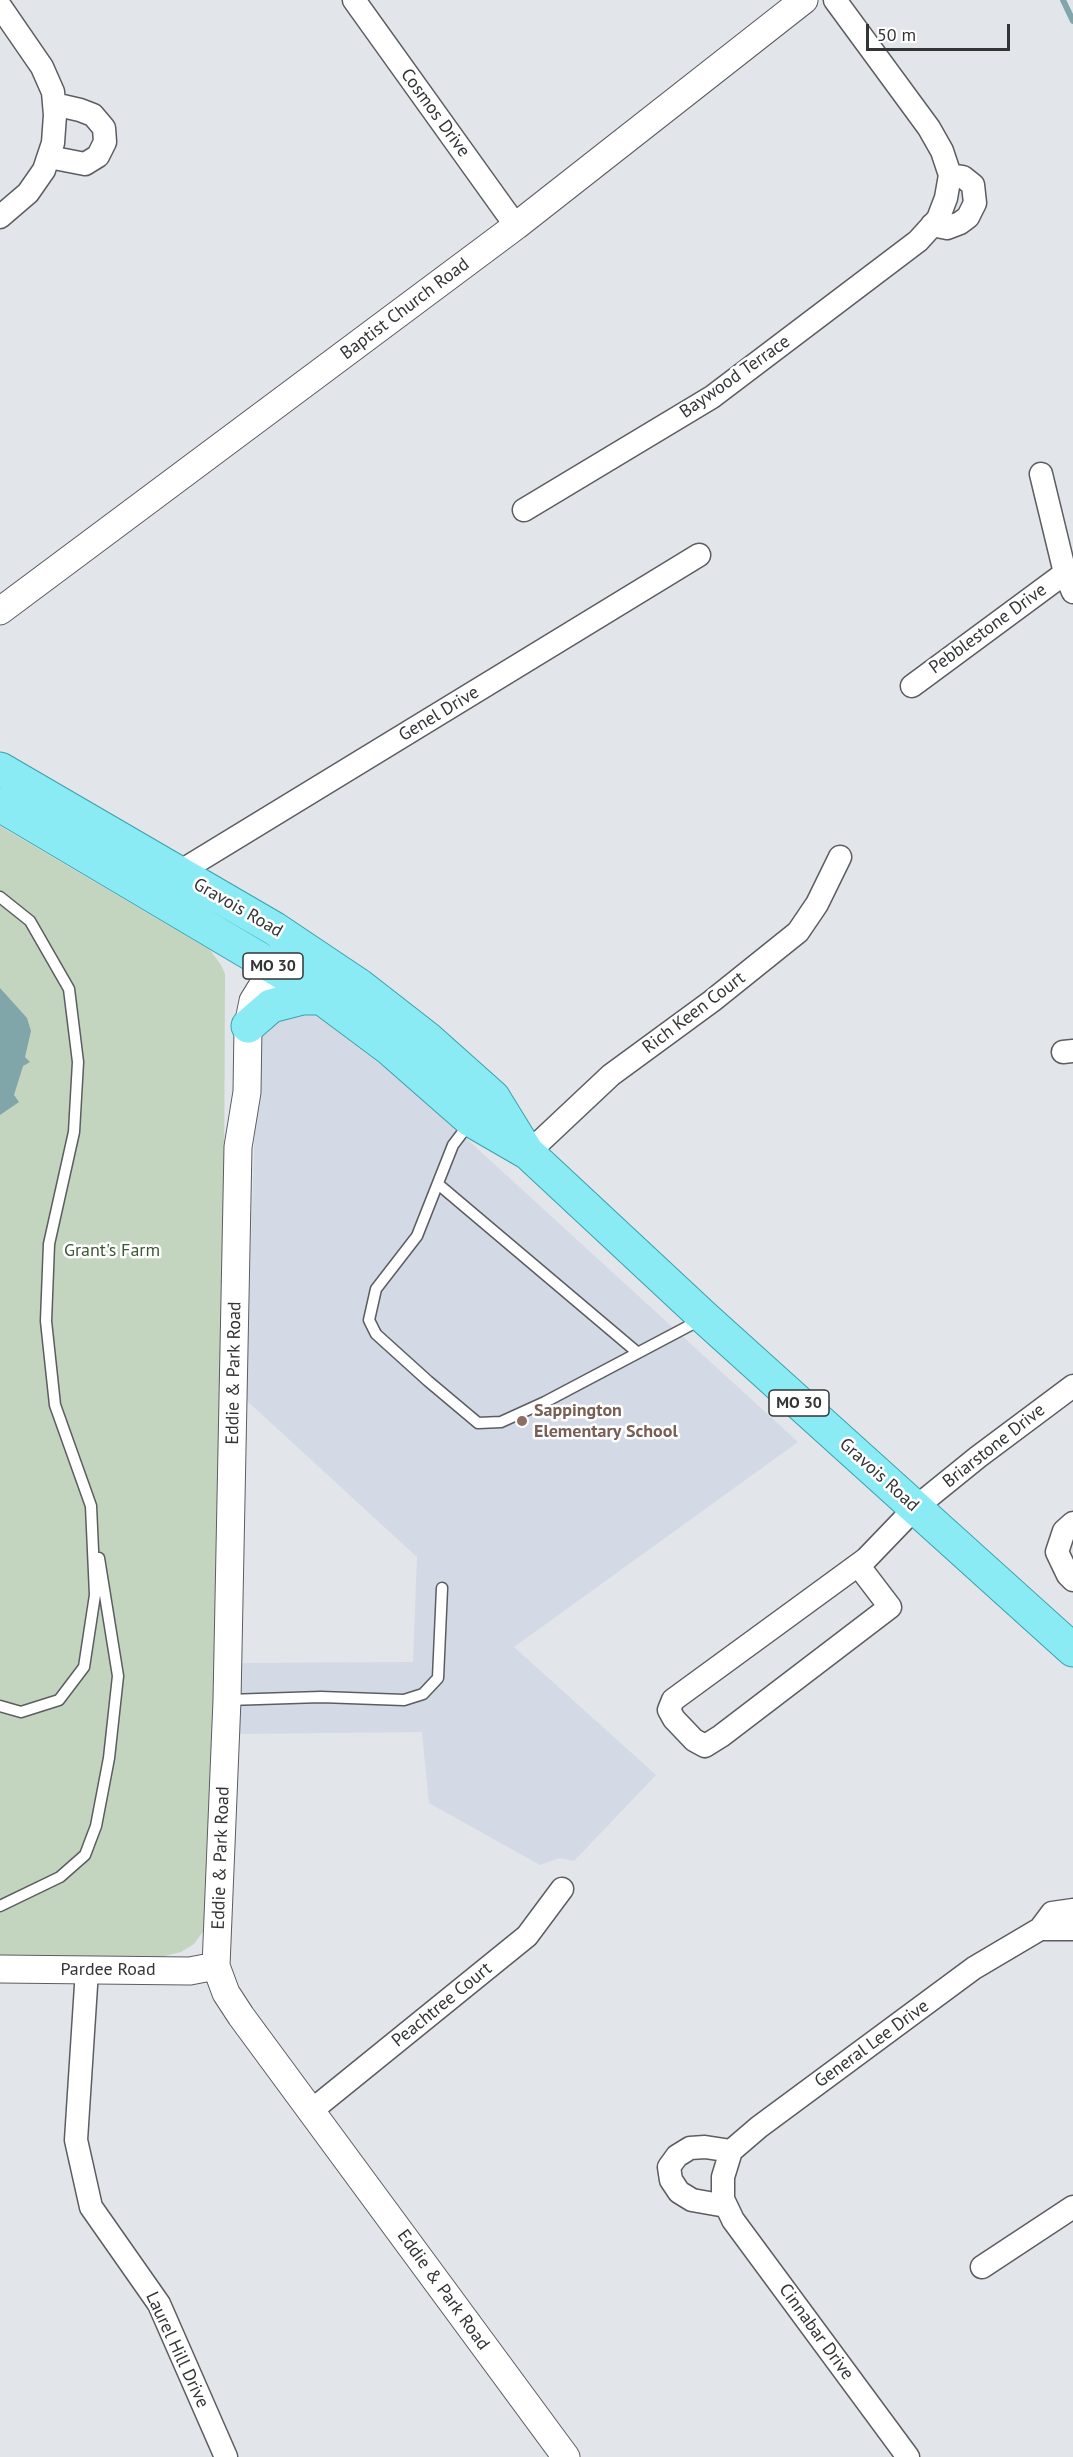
<!DOCTYPE html>
<html>
<head>
<meta charset="utf-8">
<style>
  body { margin:0 }
  #map { position:relative; width:1073px; height:2457px; overflow:hidden; background:#e2e5ea; font-family:"PT Sans",sans-serif }
  canvas { display:block }
  .scale { position:absolute; left:866px; top:24px; width:144px; height:27px; box-sizing:border-box; border:3px solid #333436; border-top:0; padding-left:8px; font-size:18px; line-height:21px; white-space:nowrap; color:#333436; -webkit-text-stroke:4px #fff; paint-order:stroke }
</style>
</head>
<body>
<div id="map">
<canvas width="1073" height="2457"></canvas>
<div class="scale">50 m</div>
</div>
<script>
const ctx = document.querySelector('canvas').getContext('2d');
ctx.lineJoin = 'round';
function fillPath(path, color) {
  ctx.fillStyle = color;
  ctx.fill(path, 'evenodd');
}
function poly(rows) {
  const path = new Path2D();
  for (const r of rows) {
    path.moveTo(r[0], r[1]);
    for (let i = 2; i < r.length; i += 2) path.lineTo(r[i], r[i + 1]);
  }
  return path;
}
function strokePath(path, color, width, dash) {
  ctx.strokeStyle = color;
  ctx.lineWidth = width;
  ctx.lineCap = dash ? 'butt' : 'round';
  ctx.setLineDash(dash || []);
  ctx.stroke(path);
}
function label(font, color, halo, rows, align = 'center') {
  ctx.font = font + ' "PT Sans",sans-serif';
  ctx.lineWidth = 5;
  ctx.setLineDash([]);
  ctx.textBaseline = 'middle';
  ctx.strokeStyle = halo;
  ctx.fillStyle = color;
  for (const [text, x, y, turn = 0] of rows) {
    ctx.save();
    ctx.translate(x, y);
    ctx.rotate((+turn || 0) * Math.PI / 180);
    ctx.textAlign = isNaN(turn) ? turn : align;
    if (halo) ctx.strokeText(text, 0, 0);
    ctx.fillText(text, 0, 0);
    ctx.restore();
  }
}
const built = poly([
  [296,1012,316,1015,410,1087,798,1442,514,1647,656,1775,574,1861,560,1858,540,1865,429,1803,422,1732,235,1734,241,1663,413,1662,417,1557,246,1400,258,1031]
]);
const green = poly([
  [0,826,210,950,221,965,225,974,223,1423,207,1926,194,1944,181,1952,152,1959,0,1958]
]);
const water = poly([
  [0,988,27,1018,31,1031,25,1057,30,1062,23,1066,14,1095,19,1102,0,1115]
]);
const stream = poly([
  [1063,0,1073,21]
]);
const service = poly([
  [0,897,30,921,69,989,78,1062,74,1132,49,1244,46,1321,55,1405,91,1506,95,1595,84,1667,59,1700,21,1712,0,1706],
  [469,1124,453,1145,417,1236,376,1289,369,1320,376,1334,428,1381,478,1423,501,1422,545,1402,702,1319],
  [438,1184,638,1353],
  [228,1700,321,1697,404,1700,423,1694,438,1678,442,1588],
  [0,1906,60,1877,85,1855,96,1826,109,1758,118,1676,99,1558]
]);
const minor = poly([
  [354,0,516,226],
  [0,6,42,67,53,92,55,115,53,143,44,170,28,193,0,217],
  [49,157,85,164,98,156,105,142,104,128,93,115,80,110,54,104],
  [932,225,947,228,960,223,968,217,975,203,973,185,963,177,950,175],
  [1041,474,1065,573,1073,592],
  [524,510,712,397,918,241,938,219,946,198,950,175,942,151,929,128,835,0],
  [912,686,1065,573],
  [178,873,699,555],
  [1063,1052,1073,1051],
  [528,1153,611,1075,712,1001,798,932,817,904,840,857],
  [1073,1523,1064,1531,1057,1552,1068,1575,1073,1580],
  [858,1565,890,1607,721,1736,705,1746,694,1740,674,1719,669,1710,673,1700,866,1559,915,1508,978,1457,1073,1386],
  [1040,1929,1073,1929],
  [87,1970,76,2140,91,2207,159,2304,226,2457],
  [311,2111,527,1936,562,1889],
  [726,2206,692,2200,679,2192,671,2180,669,2167,677,2156,690,2148,705,2147,731,2151],
  [982,2267,1073,2207],
  [908,2457,733,2220,723,2199,723,2177,731,2151,759,2127,974,1968,1040,1929,1052,1913,1073,1910]
]);
const tertiary = poly([
  [0,611,516,226,804,0],
  [284,951,253,1001,248,1026,247,1092,238,1147,227,1700,216,1966,226,1993,241,2016,566,2457],
  [0,1969,190,1971,216,1966]
]);
const primary = poly([
  [0,769,275,929,360,986,428,1039,493,1097,525,1149],
  [0,805,307,987,390,1049,471,1120,528,1153,705,1318,1073,1650],
  [248,1026,271,1006,302,998,322,998]
]);
const markers = [
  [522,1421,6,"#8d6e63"]
];
const shields = [
  [273,966,60],
  [799,1403,60]
];
const shieldNames = [
  ["MO 30",273,966],
  ["MO 30",799,1403]
];
const streetNames = [
  ["Cosmos Drive",435,113,54],
  ["Baptist Church Road",405,309,-37],
  ["Baywood Terrace",735,377,-35],
  ["Pebblestone Drive",988,629,-36],
  ["Genel Drive",439,714,-31],
  ["Gravois Road",238,908,30],
  ["Rich Keen Court",694,1013,-37],
  ["Eddie & Park Road",234,1373,-89],
  ["Briarstone Drive",994,1446,-38],
  ["Gravois Road",879,1475,42],
  ["Eddie & Park Road",221,1858,-88],
  ["Pardee Road",108,1970],
  ["Peachtree Court",442,2005,-39],
  ["General Lee Drive",872,2044,-36],
  ["Eddie & Park Road",443,2290,54],
  ["Cinnabar Drive",816,2332,54],
  ["Laurel Hill Drive",177,2350,65]
];
const parkNames = [
  ["Grant's Farm",112,1251]
];
const educationNames = [
  ["Sappington",534,1411],
  ["Elementary School",534,1432]
];
fillPath(built, '#d3d9e5');
fillPath(green, '#c3d5be');
fillPath(water, '#80a6aa');
strokePath(stream, '#80a6aa', 6);
strokePath(service, '#5b5d61', 13);
strokePath(minor, '#5b5d61', 25);
strokePath(tertiary, '#5b5d61', 29);
strokePath(primary, '#39a2ac', 35);
strokePath(service, '#fff', 10);
strokePath(minor, '#fff', 22);
strokePath(tertiary, '#fff', 27);
strokePath(primary, '#8aebf4', 33);
for (const [x, y, r, color] of markers) {
  const dot = new Path2D();
  dot.arc(x, y, r, 0, 2 * Math.PI);
  ctx.fillStyle = color;
  ctx.fill(dot);
  strokePath(dot, '#fff', 2);
}
for (const [x, y, w] of shields) {
  const box = new Path2D();
  box.roundRect(x - w / 2, y - 13, w, 26, 4.5);
  ctx.fillStyle = '#fff';
  ctx.fill(box);
  strokePath(box, '#333436', 1.5);
}
label('bold 16px', '#333436', null, shieldNames);
label('18px', '#333436', '#fff', streetNames);
label('18px', '#3a5831', '#fff', parkNames);
label('bold 18px', '#785e54', '#fff', educationNames, 'left');
</script>
</body>
</html>
